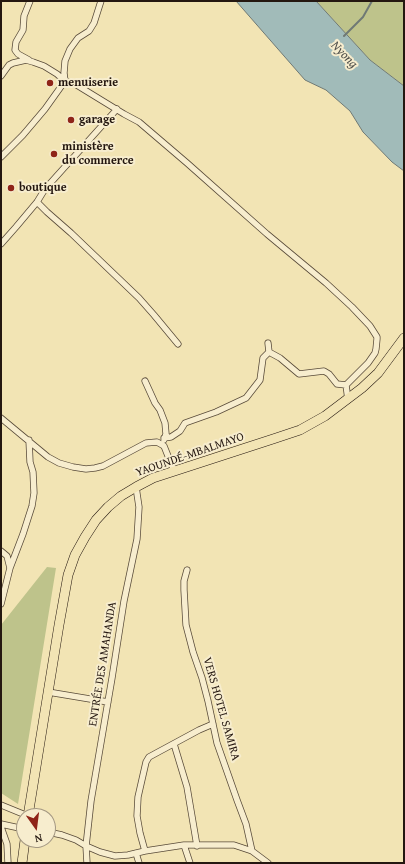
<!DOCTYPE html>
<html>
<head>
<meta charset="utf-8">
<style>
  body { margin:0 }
  #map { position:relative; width:405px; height:864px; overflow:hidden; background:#f2e4b4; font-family:"Gentium Book Plus",serif }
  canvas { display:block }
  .frame { position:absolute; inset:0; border:2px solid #241710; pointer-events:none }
  .north { position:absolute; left:16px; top:808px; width:40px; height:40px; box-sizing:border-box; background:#f7edce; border:1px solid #a39782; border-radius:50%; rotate:166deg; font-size:11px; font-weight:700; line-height:16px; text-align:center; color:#241710 }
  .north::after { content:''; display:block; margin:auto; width:14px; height:18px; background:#8f2418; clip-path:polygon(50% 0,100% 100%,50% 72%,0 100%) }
</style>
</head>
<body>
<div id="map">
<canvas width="405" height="864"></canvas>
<div class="frame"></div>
<div class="north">N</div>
</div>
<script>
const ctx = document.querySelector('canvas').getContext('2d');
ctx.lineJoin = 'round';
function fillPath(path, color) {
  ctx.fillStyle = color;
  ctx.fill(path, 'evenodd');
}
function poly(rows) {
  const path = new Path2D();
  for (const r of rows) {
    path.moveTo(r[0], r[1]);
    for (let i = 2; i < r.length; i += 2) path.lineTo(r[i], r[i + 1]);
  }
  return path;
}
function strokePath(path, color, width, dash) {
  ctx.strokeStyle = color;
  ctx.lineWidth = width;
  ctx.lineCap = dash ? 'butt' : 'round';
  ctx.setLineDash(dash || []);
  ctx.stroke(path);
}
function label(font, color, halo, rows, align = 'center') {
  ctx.font = font + ' "Gentium Book Plus",serif';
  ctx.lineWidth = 4;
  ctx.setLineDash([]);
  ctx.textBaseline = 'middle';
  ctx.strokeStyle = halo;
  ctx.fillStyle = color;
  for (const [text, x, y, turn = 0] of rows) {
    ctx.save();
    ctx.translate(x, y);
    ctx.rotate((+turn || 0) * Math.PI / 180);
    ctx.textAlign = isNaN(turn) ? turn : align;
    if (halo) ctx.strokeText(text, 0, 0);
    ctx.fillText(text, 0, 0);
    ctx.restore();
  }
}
const green = poly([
  [316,1,404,1,404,86,370,60],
  [47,567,56,568,18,804,1,793,1,625]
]);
const water = poly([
  [236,1,316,1,370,60,404,86,404,171,392,162,363,132,350,111,326,90,305,80,236,1]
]);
const stream = poly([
  [344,36,363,17,372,1]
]);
const minor = poly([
  [29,60,18,54,15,50,16,42,23,30,24,16,30,1],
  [1,76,9,65,13,63,26,60,33,62,44,66,57,74,65,81,75,84,124,114,139,122,187,163,267,234,326,283,352,307,370,326,377,337,377,339,376,349,375,353,368,363,346,385,348,400],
  [1,157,23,135,45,109,65,81,64,73,65,61,70,49,78,38,89,31,94,23,101,1],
  [37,202,47,212,71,233,139,298,154,315,178,344],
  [1,244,16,227,37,202,45,189,117,109],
  [268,343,269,352,280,358,299,374,324,371,329,374,337,384,346,385],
  [145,381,155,403,160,410,165,423,166,434,164,440],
  [1,418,48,457,59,463,73,467,86,469,95,468,103,466,146,443,157,442,164,446,174,471],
  [164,438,171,437,180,431,185,423,216,412,246,398,260,380,263,358,269,352],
  [1,551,7,556,10,568],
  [187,570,184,581,184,590,186,625,193,652,202,678,208,701,217,743,237,800,246,824,252,851],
  [1,604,10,568,23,534,32,506,34,493,33,472,30,462,29,440],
  [48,692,108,702],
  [174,744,187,787,197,846],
  [1,805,28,816],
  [1,824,24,829],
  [1,827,7,844,8,863],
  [48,832,62,835,76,840,86,846,100,852,115,856,128,855,145,851,184,845,234,845,252,851,268,863],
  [184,845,190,863],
  [145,851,140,833,137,816,138,797,146,762,149,757,199,730,213,724],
  [136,853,139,863],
  [87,863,86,846,91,801,112,678,124,601,137,539,139,507,136,487]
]);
const trunk = poly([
  [28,816,59,625,68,575,75,555,85,537,96,520,108,507,121,496,136,487,153,478,273,439,300,430,325,416,362,388,378,373,404,338],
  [22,863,25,840]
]);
const markers = [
  [50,83,4,"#8f2418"],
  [71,120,4,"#8f2418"],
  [54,154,4,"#8f2418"],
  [11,188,4,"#8f2418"]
];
const poiNames = [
  ["menuiserie",58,83],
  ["garage",79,120],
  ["ministère",62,147],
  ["du commerce",62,161],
  ["boutique",19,188]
];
const streetNames = [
  ["YAOUNDÉ-MBALMAYO",190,455,-19],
  ["ENTRÉE DES AMAHANDA",103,664,-81],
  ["VERS HOTEL SAMIRA",221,709,74]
];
const waterNames = [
  ["Nyong",344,55,46]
];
fillPath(green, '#bec38b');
fillPath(water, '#a1bbb9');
strokePath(water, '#6f7975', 1);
strokePath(stream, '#6f7975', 2);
strokePath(minor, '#584a39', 7);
strokePath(trunk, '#241710', 10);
strokePath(minor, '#f7edce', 5.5);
strokePath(trunk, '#f2e4b4', 9);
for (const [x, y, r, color] of markers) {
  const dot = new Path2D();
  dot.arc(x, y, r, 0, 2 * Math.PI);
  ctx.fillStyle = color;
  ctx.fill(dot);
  strokePath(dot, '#f7edce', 1.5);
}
label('bold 12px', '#241710', '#f7edce', poiNames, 'left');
label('12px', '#241710', '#f7edce', streetNames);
label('italic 13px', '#50504b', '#f7edce', waterNames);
</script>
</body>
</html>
